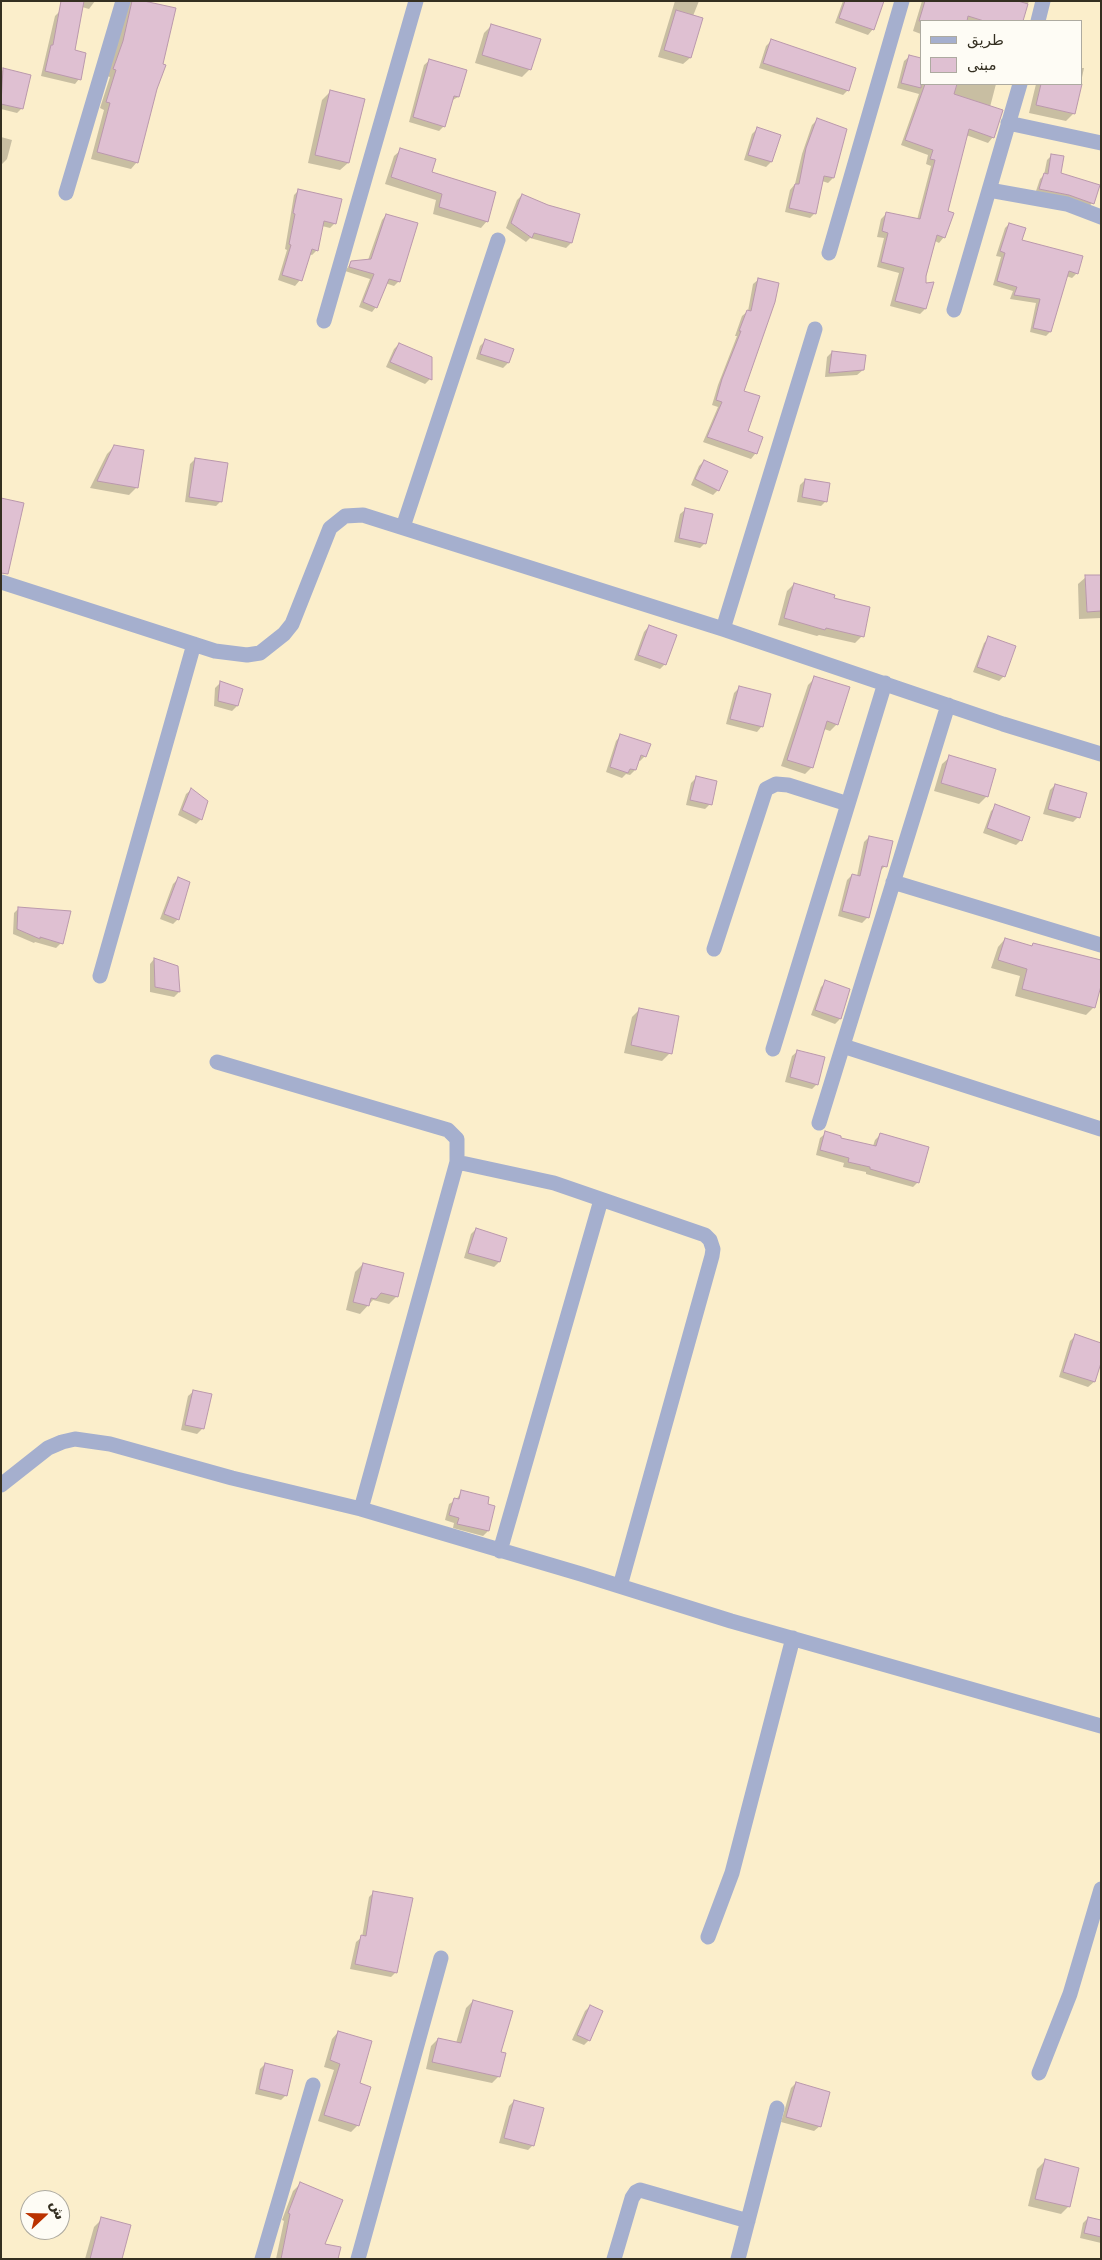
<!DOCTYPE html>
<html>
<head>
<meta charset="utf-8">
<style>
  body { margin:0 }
  #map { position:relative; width:1102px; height:2260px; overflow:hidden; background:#fbeecb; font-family:"DejaVu Sans","Noto Naskh Arabic",sans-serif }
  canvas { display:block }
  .frame { position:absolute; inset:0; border:2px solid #342f21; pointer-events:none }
  .legend { position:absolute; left:920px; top:20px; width:162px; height:65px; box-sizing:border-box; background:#fefcf5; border:1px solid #adaaa0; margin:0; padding:6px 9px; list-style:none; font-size:15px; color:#342f21 }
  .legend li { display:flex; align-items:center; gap:10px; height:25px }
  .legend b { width:25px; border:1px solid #adaaa0 }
  .north { position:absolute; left:20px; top:2190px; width:50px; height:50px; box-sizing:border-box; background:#fefcf5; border:1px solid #adaaa0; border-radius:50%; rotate:69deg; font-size:14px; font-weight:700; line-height:20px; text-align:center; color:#342f21 }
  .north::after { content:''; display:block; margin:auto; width:18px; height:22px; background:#bb3200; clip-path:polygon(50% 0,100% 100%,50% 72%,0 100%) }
</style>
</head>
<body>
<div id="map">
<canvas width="1102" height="2260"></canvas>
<div class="frame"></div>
<ul class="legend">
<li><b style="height:6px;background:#a5afce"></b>طريق</li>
<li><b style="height:14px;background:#dfc0d2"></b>مبنى</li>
</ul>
<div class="north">ش</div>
</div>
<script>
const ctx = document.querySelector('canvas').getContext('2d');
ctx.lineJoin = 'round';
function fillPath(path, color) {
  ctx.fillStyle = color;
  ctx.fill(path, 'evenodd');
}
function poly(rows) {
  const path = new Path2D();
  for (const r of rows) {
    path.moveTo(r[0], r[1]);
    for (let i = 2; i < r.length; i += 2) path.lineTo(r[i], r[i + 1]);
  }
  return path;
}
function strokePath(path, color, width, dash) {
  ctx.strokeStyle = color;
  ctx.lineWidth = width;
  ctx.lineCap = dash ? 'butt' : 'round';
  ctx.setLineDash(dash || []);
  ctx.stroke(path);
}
const shadow = poly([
  [64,1,95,1,89,9,82,7,73,51,79,79,75,84,41,76,55,16,60,11],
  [131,1,138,1,156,89,137,162,131,169,91,159,104,110,100,108,110,77,107,76,126,7],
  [675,1,699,1,693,16,690,58,683,64,658,57],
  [843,1,879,1,873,29,868,35,835,23],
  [922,1,1029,1,1022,21,921,21,921,34,913,31],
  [492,25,530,69,522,77,475,63,484,33],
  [771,41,848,90,843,95,759,68,766,46],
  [910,56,921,84,996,84,990,107,993,137,988,143,966,135,946,212,944,237,939,243,935,241,924,285,925,309,920,314,890,306,899,273,877,267,884,238,877,237,881,219,886,214,917,220,931,166,926,164,928,155,901,145,919,94,897,88,904,61],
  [430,60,458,97,451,101,444,126,439,131,409,122,424,65],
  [1081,68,1084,68,1081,82],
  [3,70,22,108,17,113,1,109,1,72],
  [1036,84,1080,84,1074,113,1066,121,1029,113],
  [330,92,348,163,340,170,308,163,322,100],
  [817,120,833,178,828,183,822,181,815,213,810,218,785,212,790,190,795,184,802,154,812,125],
  [757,129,771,162,766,167,744,160,752,134],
  [1,137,12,140,7,159,2,164],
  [401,150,430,173,487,221,481,228,433,214,436,200,385,184,394,156],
  [1052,155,1060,174,1092,203,1088,208,1035,194,1040,179,1044,175,1047,160],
  [299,190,335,223,330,228,322,226,317,250,312,255,309,254,300,280,295,286,278,280,287,250,285,249,294,195],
  [522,195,571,243,566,248,530,238,526,242,506,228,517,200],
  [386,215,399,281,394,286,385,283,376,307,372,312,359,307,370,279,345,271,352,262,368,260,382,220],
  [1009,224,1020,241,1077,273,1072,278,1066,276,1050,332,1046,336,1030,332,1036,303,1010,299,1013,291,993,285,1001,257,996,256,1005,228],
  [758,280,742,392,747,432,761,438,755,454,751,459,703,442,718,407,712,405,718,385,737,336,735,336,742,316,748,311,753,284],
  [485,341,508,363,503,368,476,359,480,346],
  [399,344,430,379,425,384,386,367,394,349],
  [832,352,863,370,857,375,825,377,827,357],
  [115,446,137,487,129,495,90,488,107,454],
  [195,459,221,501,216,506,185,502,190,464],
  [704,461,718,490,713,495,691,485,699,466],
  [805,480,826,501,821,506,797,502,800,485],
  [686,509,705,543,700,548,674,542,680,514],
  [1101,576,1101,618,1079,619,1078,584,1086,577],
  [794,584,833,599,862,636,855,643,819,635,817,636,778,625,787,591],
  [649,626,665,664,660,669,634,660,644,632],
  [989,638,1004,676,999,681,973,672,984,643],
  [815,678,837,724,830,731,824,729,812,767,805,774,781,766,808,685],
  [220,683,241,689,237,706,232,711,214,706,215,688],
  [739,688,762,726,757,732,726,724,734,693],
  [621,735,645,756,640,761,638,760,635,770,630,775,626,774,622,778,606,772,616,741],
  [950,757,987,796,979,804,934,791,942,764],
  [696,778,710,804,705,809,686,805,691,783],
  [1055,785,1078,817,1073,822,1043,814,1050,790],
  [191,790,201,819,196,824,178,815,186,794],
  [996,806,1021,840,1016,845,983,833,991,811],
  [869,837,885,866,880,871,867,918,862,923,838,916,847,880,852,875,857,876,864,842],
  [178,879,178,919,173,924,160,919,173,884],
  [19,908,61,943,56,948,35,942,34,943,13,934,14,913],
  [1005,939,1031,947,1033,945,1094,1007,1086,1015,1015,996,1020,976,991,968,998,947],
  [154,959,177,967,179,992,174,997,150,992,150,964],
  [826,982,840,1019,835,1024,811,1015,821,987],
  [640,1009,670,1053,662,1061,624,1053,632,1017],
  [798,1051,817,1084,812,1089,785,1082,792,1056],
  [826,1133,839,1139,873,1146,875,1140,880,1135,918,1182,913,1187,866,1174,866,1172,843,1167,844,1163,816,1155,820,1138],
  [476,1229,506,1239,499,1262,494,1267,464,1258,471,1234],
  [363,1264,397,1296,389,1304,373,1300,360,1314,346,1310,355,1272],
  [1075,1336,1101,1359,1094,1382,1088,1387,1059,1377,1070,1341],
  [194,1391,210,1395,202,1429,197,1434,181,1430,188,1396],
  [462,1491,486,1505,494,1507,488,1531,483,1536,453,1528,454,1523,445,1520,449,1504,456,1500],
  [374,1892,396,1972,391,1977,350,1969,356,1942,362,1937,369,1897],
  [473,2001,500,2053,499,2076,492,2083,426,2069,431,2046,438,2039,456,2043,466,2008],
  [590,2006,589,2040,584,2045,572,2040,585,2011],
  [338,2032,358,2125,351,2132,318,2121,334,2070,324,2067,332,2039],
  [265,2064,286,2095,281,2100,255,2094,260,2069],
  [796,2083,820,2126,814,2131,781,2122,791,2088],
  [514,2101,533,2145,528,2150,499,2143,509,2106],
  [1045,2161,1069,2206,1061,2214,1028,2206,1037,2169],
  [300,2184,323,2244,337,2259,276,2259,284,2221,282,2220,293,2191],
  [1088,2218,1101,2222,1101,2243,1080,2238,1083,2223],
  [102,2219,120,2259,85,2259,94,2227]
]);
const building = poly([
  [61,1,84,1,75,50,86,53,81,80,45,71,51,45,53,45,61,1],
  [132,1,144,1,176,8,163,64,166,65,157,89,138,163,97,152,110,103,106,102,116,70,113,69,123,41,132,1],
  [845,1,884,1,874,30,839,18,845,1],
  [925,1,1018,1,1028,4,1023,21,984,21,968,16,967,21,919,21,925,1],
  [676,10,703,18,691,58,664,50,676,10],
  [491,24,541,39,531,70,482,55,491,24],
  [771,39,856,68,849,91,763,63,771,39],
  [909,55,921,58,921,88,901,83,909,55],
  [429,59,467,70,459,97,454,96,445,127,413,117,429,59],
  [3,68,31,75,23,109,1,104,3,68],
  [925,84,957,84,954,94,1003,110,994,138,969,129,948,211,954,213,945,238,937,235,926,276,926,283,934,282,926,309,895,301,904,268,881,262,888,233,882,231,886,212,920,219,935,160,930,159,933,150,905,140,925,84],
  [1041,84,1082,84,1075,114,1036,105,1041,84],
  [330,90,365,99,349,163,315,155,330,90],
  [817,118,847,129,834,178,824,176,816,214,789,208,795,184,799,184,806,148,817,118],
  [757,127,781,135,772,162,748,155,757,127],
  [400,148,436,159,432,172,496,192,488,222,439,207,442,194,391,177,400,148],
  [1051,154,1064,156,1061,173,1100,185,1094,204,1069,195,1039,189,1044,173,1048,174,1051,154],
  [298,189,342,199,336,224,324,221,318,251,312,249,302,281,282,275,291,245,289,244,295,214,293,213,298,189],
  [522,194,548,205,580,214,572,243,534,233,532,238,511,223,522,194],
  [386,214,418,223,400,282,389,279,377,308,363,302,374,274,349,267,351,261,371,259,386,214],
  [1009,223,1026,228,1022,240,1083,256,1078,274,1069,271,1051,332,1033,328,1040,299,1014,295,1017,287,997,281,1005,253,1000,251,1009,223],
  [758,278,779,283,775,302,744,391,760,396,748,431,763,437,757,454,707,437,722,402,716,400,722,379,741,331,739,331,747,310,751,311,758,278],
  [485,339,514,349,509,363,480,354,485,339],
  [399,343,432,357,432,380,390,362,399,343],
  [832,351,866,355,864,370,829,373,832,351],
  [114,445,144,450,138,488,97,481,114,445],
  [195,458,228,463,222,502,189,497,195,458],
  [704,460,728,471,719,491,695,479,704,460],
  [805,479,830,483,827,502,802,497,805,479],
  [1,498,24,503,8,574,1,573,1,498],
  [685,508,713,514,706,544,679,538,685,508],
  [1085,575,1101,575,1101,611,1087,612,1085,575],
  [794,583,835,595,834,598,870,607,864,637,826,628,825,630,784,618,794,583],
  [649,625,677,635,666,665,638,655,649,625],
  [988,636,1016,646,1005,677,977,667,988,636],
  [814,676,850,687,838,725,827,721,813,768,787,760,814,676],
  [220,681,243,689,238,706,218,701,220,681],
  [739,686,771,694,763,727,730,719,739,686],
  [620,734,651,744,646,757,641,755,636,770,630,769,628,773,610,767,620,734],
  [949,755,996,769,988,797,941,783,949,755],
  [696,776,717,781,712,805,690,800,696,776],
  [1055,784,1087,793,1080,818,1048,809,1055,784],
  [191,788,208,801,202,820,182,810,191,788],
  [995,804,1030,817,1022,841,987,828,995,804],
  [869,836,893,841,887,867,882,866,869,918,842,911,852,874,860,876,869,836],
  [178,877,190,882,179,920,164,914,178,877],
  [18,907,71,911,63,944,40,937,40,939,17,929,18,907],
  [1005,938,1032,946,1033,943,1101,960,1101,986,1095,1008,1022,989,1027,969,998,960,1005,938],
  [154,958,178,966,180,992,155,987,154,958],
  [825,980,850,989,841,1019,815,1010,825,980],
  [639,1008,679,1016,672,1054,631,1045,639,1008],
  [797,1050,825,1057,818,1085,790,1077,797,1050],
  [825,1131,841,1136,841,1138,876,1146,880,1133,929,1147,919,1183,870,1169,870,1167,848,1162,849,1158,820,1150,825,1131],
  [476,1228,507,1238,500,1262,468,1253,476,1228],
  [363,1263,404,1273,398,1297,381,1293,376,1299,371,1298,369,1306,353,1302,363,1263],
  [1075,1334,1101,1343,1101,1363,1095,1382,1063,1372,1075,1334],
  [193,1390,212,1394,204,1429,185,1425,193,1390],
  [461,1490,489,1497,488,1504,495,1506,489,1531,457,1524,459,1518,449,1515,454,1498,459,1499,461,1490],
  [373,1891,413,1898,397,1973,355,1964,361,1935,366,1936,373,1891],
  [473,2000,513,2011,501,2052,506,2053,500,2077,432,2062,438,2038,461,2043,473,2000],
  [590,2005,603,2011,590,2041,577,2035,590,2005],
  [338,2031,372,2041,360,2083,371,2087,359,2126,324,2115,340,2064,330,2060,338,2031],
  [265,2063,293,2070,287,2096,259,2089,265,2063],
  [796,2082,830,2092,821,2127,786,2117,796,2082],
  [514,2100,544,2108,534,2146,504,2138,514,2100],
  [1045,2159,1079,2168,1070,2207,1035,2199,1045,2159],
  [300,2182,343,2200,325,2244,341,2247,338,2259,281,2259,290,2214,288,2213,300,2182],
  [101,2217,131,2225,122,2259,90,2259,101,2217],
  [1088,2217,1101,2220,1101,2237,1084,2233,1088,2217]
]);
const minor = poly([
  [1038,21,1043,1],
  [1008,123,1101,143],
  [989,190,1067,204,1101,217],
  [66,193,123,1],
  [829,253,902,1],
  [954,310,1020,84],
  [324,321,416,1],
  [403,527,498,240],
  [1,582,215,651,247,655,260,653,284,634,292,624,330,528,345,516,363,515,723,629,1003,724,1101,754],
  [723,629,815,329],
  [893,882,1101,945],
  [714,949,766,789,776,784,788,785,848,804],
  [100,976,194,644],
  [843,1046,1101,1129],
  [773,1049,885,683],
  [217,1062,448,1130,457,1139,457,1162,361,1509],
  [819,1123,948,705],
  [457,1162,554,1183,705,1235,710,1240,713,1249,712,1256,620,1586],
  [1,1485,48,1448,62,1442,75,1439,110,1444,232,1478,361,1509,581,1574,731,1621,1101,1726],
  [500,1551,601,1200],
  [708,1937,732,1873,793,1638],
  [1039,2073,1070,1994,1101,1889],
  [262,2259,313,2085],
  [358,2259,441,1958],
  [614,2259,632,2198,636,2192,640,2190,748,2221],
  [738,2259,777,2108]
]);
fillPath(shadow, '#0003');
fillPath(building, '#dfc0d2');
strokePath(building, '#ba98ac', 1);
strokePath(minor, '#a5afce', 15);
</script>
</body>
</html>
